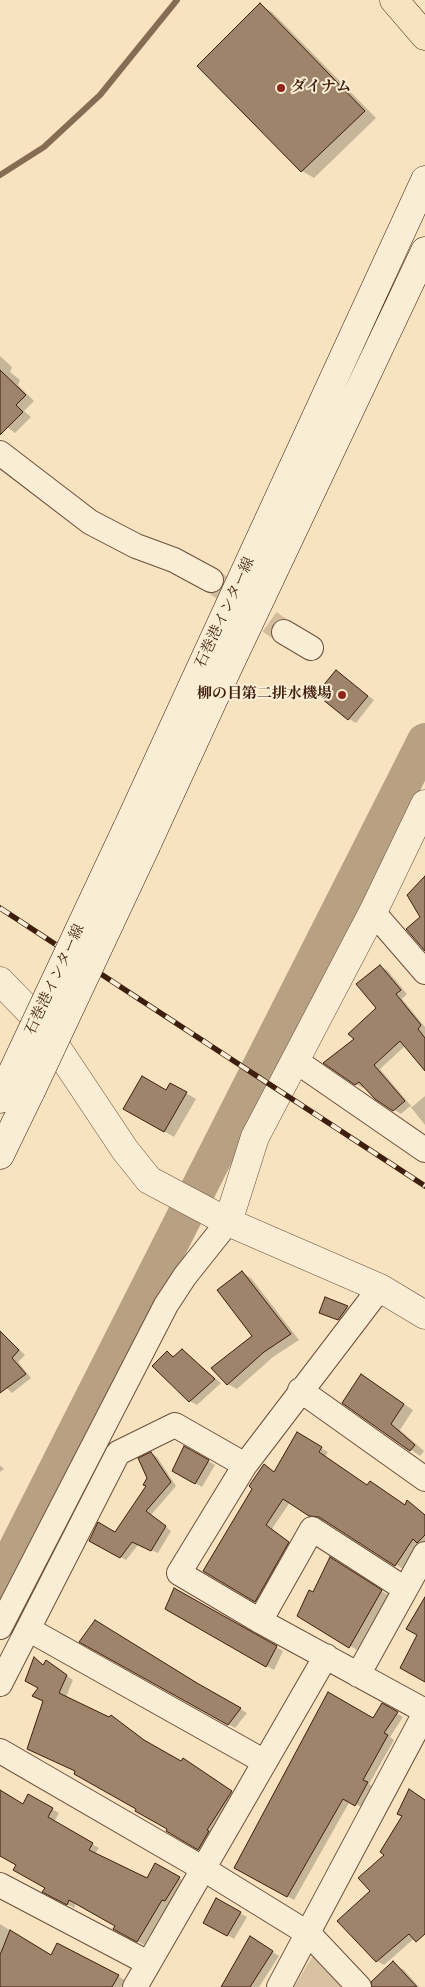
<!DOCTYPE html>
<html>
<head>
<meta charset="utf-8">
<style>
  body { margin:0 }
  canvas { display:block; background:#f7e3bf }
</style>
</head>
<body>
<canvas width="425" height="1987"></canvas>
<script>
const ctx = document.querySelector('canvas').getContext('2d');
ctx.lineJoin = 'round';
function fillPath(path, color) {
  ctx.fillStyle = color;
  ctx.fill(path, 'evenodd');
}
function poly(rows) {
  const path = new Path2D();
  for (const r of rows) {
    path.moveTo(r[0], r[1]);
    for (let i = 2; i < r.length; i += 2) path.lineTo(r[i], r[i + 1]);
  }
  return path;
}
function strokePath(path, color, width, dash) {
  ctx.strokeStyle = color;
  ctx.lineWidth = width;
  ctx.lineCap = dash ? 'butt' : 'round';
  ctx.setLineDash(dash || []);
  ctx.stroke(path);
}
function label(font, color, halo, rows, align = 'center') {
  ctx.font = font + ' "IM FELL English","Noto Serif JP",serif';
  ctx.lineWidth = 4;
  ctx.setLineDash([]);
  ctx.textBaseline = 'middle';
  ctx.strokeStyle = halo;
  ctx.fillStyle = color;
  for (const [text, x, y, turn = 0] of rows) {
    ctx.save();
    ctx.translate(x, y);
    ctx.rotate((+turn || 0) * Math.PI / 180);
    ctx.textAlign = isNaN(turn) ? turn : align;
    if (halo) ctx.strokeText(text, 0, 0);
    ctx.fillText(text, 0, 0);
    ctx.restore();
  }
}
const green = poly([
  [319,1955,346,1987,294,1987,312,1957]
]);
const shadow = poly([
  [260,5,272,12,376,118,314,178,302,171],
  [0,356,12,367,10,372,20,380,18,385,34,401,24,411,31,417,15,433,0,421],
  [336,672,374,700,356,723,349,719],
  [380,966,387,970,407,994,402,999,425,1027,425,1069,405,1046,380,1069,412,1107,425,1096,425,1125,410,1106,401,1114,376,1098,365,1086,363,1088,356,1084,355,1039,377,1008],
  [170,1084,196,1099,174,1137,125,1109,166,1091],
  [242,1272,251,1278,299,1340,273,1357,237,1389,228,1384,253,1336],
  [325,1299,350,1309,342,1321,323,1314],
  [1,1333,25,1355,18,1362,31,1378,12,1393,0,1382],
  [182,1350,221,1383,197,1405,190,1401,167,1352,175,1357],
  [361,1375,413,1410,400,1430,424,1451,420,1456,344,1403],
  [297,1434,328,1452,325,1457,367,1486,405,1506,408,1502,425,1515,425,1545,420,1543,403,1569,327,1521,317,1519,290,1502,272,1529,295,1547,262,1605,205,1571,271,1470,275,1473],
  [184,1448,215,1465,202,1487,173,1470],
  [151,1453,157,1457,176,1486,151,1515,171,1531,158,1553,138,1545,126,1560,90,1540,116,1534,147,1486],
  [0,1465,4,1469,0,1472],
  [337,1563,388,1595,357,1650,298,1615],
  [175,1590,283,1651,274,1670,167,1608],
  [95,1622,247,1713,235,1728,81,1642],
  [34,1659,45,1666,53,1666,73,1680,66,1697,118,1721,151,1745,181,1763,190,1764,238,1796,205,1853,77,1771,44,1701],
  [382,1705,403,1717,390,1737,394,1740,369,1784,373,1787,363,1808,350,1801,294,1900,235,1868,374,1719],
  [0,1791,24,1805,29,1796,59,1813,54,1822,99,1848,95,1854,148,1880,155,1865,186,1882,172,1904,170,1902,144,1945,115,1929,117,1926,76,1903,74,1908,44,1891,46,1887,18,1865,0,1855],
  [410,1791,425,1922,417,1936,384,1965,377,1961,372,1891,403,1816],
  [217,1900,247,1917,234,1939,205,1922],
  [0,1924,52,1957,58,1944,125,1980,121,1987,0,1987],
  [257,1942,279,1956,259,1987,222,1987],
  [397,1966,404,1970,419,1987,379,1987]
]);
const stream = poly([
  [0,175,44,147,100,95,177,0]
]);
const river = poly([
  [0,1581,425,741]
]);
const building = poly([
  [260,3,365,111,301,172,197,66,260,3],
  [0,370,26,395,16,405,23,412,0,435,0,370],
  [336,670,368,696,348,720,316,694,336,670],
  [425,876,425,951,406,929,420,917,407,895,425,876],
  [380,965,401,990,396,994,421,1025,418,1029,425,1038,425,1071,400,1041,374,1065,405,1101,393,1111,375,1099,359,1082,355,1085,323,1063,354,1039,348,1034,376,1008,356,984,380,965],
  [142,1076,166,1090,170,1083,187,1092,164,1132,123,1109,142,1076],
  [242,1271,291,1334,264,1352,227,1385,211,1368,252,1336,217,1290,242,1271],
  [325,1297,348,1306,338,1320,319,1313,325,1297],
  [0,1331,19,1350,12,1358,26,1374,0,1393,0,1331],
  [182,1349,215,1379,189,1402,152,1366,167,1351,173,1357,182,1349],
  [361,1374,404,1404,391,1424,415,1445,410,1451,342,1403,361,1374],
  [297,1432,322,1447,319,1452,367,1485,370,1481,405,1505,407,1500,425,1515,425,1535,417,1543,413,1539,395,1566,319,1517,309,1516,283,1499,266,1525,289,1542,255,1602,203,1571,252,1489,249,1486,264,1464,274,1472,297,1432],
  [184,1446,209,1460,195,1484,172,1471,184,1446],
  [151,1452,171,1482,146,1511,166,1526,151,1551,132,1542,120,1558,89,1541,98,1522,115,1532,146,1486,143,1485,147,1478,138,1458,151,1452],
  [330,1557,382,1590,349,1648,297,1616,309,1590,313,1592,330,1557],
  [174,1588,277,1646,266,1667,165,1609,174,1588],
  [425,1597,425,1682,400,1668,417,1635,406,1629,425,1597],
  [95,1620,197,1683,241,1708,228,1725,79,1642,95,1620],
  [34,1657,43,1665,46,1660,67,1675,59,1693,109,1717,111,1715,144,1740,181,1761,183,1758,232,1791,207,1830,209,1831,198,1850,166,1831,167,1829,135,1811,136,1809,74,1774,75,1771,27,1749,43,1701,32,1696,38,1688,25,1681,34,1657],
  [328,1692,373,1718,382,1703,398,1712,384,1733,388,1735,363,1780,368,1782,355,1806,343,1799,287,1897,234,1868,328,1692],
  [409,1789,425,1800,425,1934,416,1942,409,1934,376,1962,337,1921,370,1891,358,1878,384,1855,380,1852,402,1816,397,1814,409,1789],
  [0,1790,23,1804,28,1794,53,1808,48,1817,93,1843,89,1850,147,1878,155,1863,180,1877,165,1901,162,1900,137,1942,113,1929,115,1926,69,1900,67,1905,42,1892,45,1888,13,1870,16,1865,0,1856,0,1790],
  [216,1898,241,1912,227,1936,203,1923,216,1898],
  [10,1930,51,1955,57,1943,119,1975,112,1987,0,1987,0,1955,10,1930],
  [250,1936,273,1951,250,1987,221,1987,250,1936],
  [393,1961,417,1987,372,1987,371,1982,393,1961]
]);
const minorTunnel = poly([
  [211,580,284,632]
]);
const minor = poly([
  [0,453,90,522,136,546,174,560,211,580],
  [284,632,311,648],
  [373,912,425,972],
  [296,1061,425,1150],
  [380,1288,245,1465,179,1573,260,1621,425,1711],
  [300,1390,425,1479],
  [260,1621,312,1529,405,1589],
  [0,1627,166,1305,185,1276,228,1222],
  [28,1629,265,1762],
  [358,1675,425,1554],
  [0,1684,118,1453,175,1425,245,1465],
  [0,1751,202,1868,309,1934,359,1987],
  [0,1885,148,1963],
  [135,1987,326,1656],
  [279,1987,425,1713]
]);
const tertiary = poly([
  [0,981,39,1021,125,1150,149,1180,228,1222,380,1288,425,1315],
  [228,1222,255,1137,373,912,425,804]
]);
const secondary = poly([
  [127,828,425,180],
  [147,844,227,670,425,251],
  [0,1099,11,1075],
  [0,1155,31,1091]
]);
const trunk = poly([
  [394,0,425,36]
]);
const rail = poly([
  [0,908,425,1186]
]);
const secondaryBridge = poly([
  [11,1075,127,828],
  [31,1091,147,844]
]);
const markers = [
  [281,88,5,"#8f2418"],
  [342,695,5,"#8f2418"]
];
const poiNames = [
  ["ダイナム",291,88],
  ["柳の目第二排水機場",332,695,"right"]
];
const streetNames = [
  ["石巻港インター線",226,613,-65],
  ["石巻港インター線",56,980,-65]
];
fillPath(green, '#d8c2a1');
fillPath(shadow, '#0003');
strokePath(stream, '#876c54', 6);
strokePath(river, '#b8a083', 36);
fillPath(building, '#9e846a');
strokePath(building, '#3e1e0e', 1);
strokePath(minorTunnel, '#d2bc9c', 24, [24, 12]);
strokePath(minor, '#6c4f3a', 26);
strokePath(tertiary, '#6c4f3a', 29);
strokePath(secondary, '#3e1e0e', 29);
strokePath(trunk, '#3e1e0e', 29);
strokePath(minor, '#faedd5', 24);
strokePath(tertiary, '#faedd5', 28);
strokePath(secondary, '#faedd5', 28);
strokePath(trunk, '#f7e3bf', 28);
strokePath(rail, '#3e1e0e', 5.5);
strokePath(rail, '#faedd5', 4, [11]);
strokePath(secondaryBridge, '#3e1e0e', 29, []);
strokePath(secondaryBridge, '#faedd5', 28);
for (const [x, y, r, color] of markers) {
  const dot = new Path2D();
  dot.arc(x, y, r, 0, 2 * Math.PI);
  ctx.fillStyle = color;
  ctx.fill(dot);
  strokePath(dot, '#faedd5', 2);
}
label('bold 15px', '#3e1e0e', '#faedd5', poiNames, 'left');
label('15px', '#3e1e0e', '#faedd5', streetNames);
</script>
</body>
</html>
